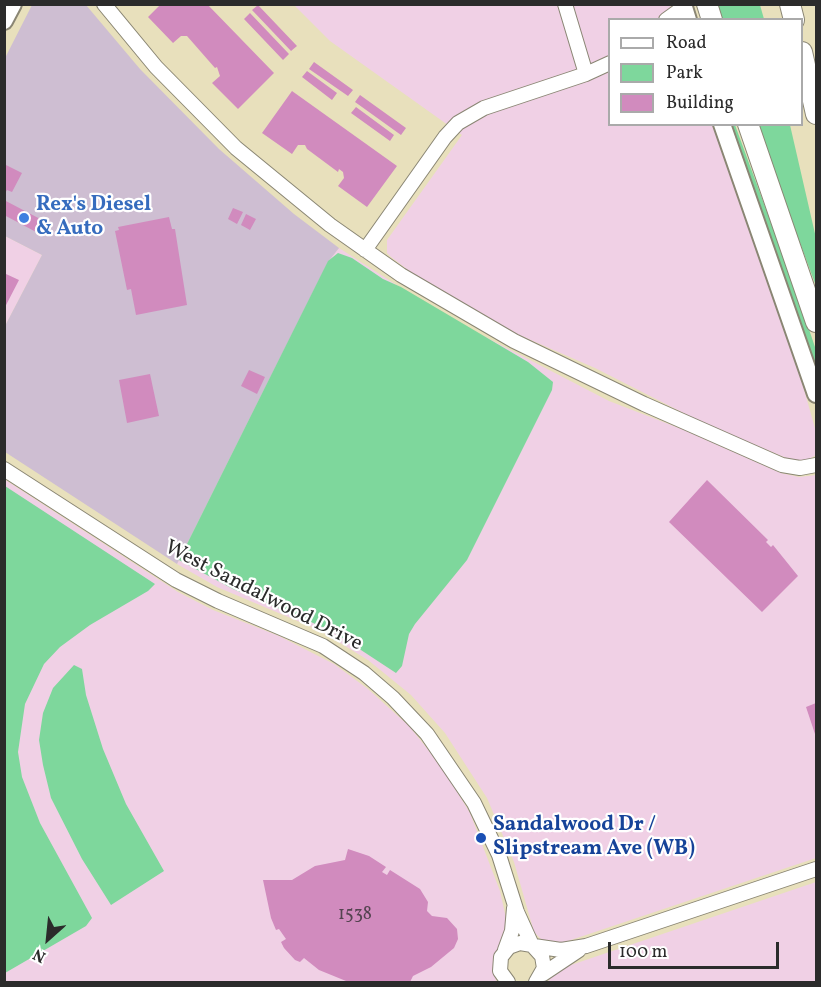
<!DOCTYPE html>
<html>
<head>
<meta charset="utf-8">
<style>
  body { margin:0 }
  #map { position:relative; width:821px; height:987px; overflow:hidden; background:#e8e0bc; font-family:Vollkorn,serif }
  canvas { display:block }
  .frame { position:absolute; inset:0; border:6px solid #2b2b2b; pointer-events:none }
  .legend { position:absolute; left:608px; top:18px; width:195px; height:108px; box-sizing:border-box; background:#fff; border:2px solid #aaa; margin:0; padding:8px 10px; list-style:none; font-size:18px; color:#2b2b2b }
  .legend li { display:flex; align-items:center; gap:12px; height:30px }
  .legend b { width:30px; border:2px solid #aaa }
  .north { position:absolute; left:18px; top:909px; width:60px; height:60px; -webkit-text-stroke:4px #fff; paint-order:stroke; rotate:207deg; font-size:16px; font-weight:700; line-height:24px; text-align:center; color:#2b2b2b }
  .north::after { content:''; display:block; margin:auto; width:21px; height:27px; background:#2b2b2b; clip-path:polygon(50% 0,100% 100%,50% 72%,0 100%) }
  .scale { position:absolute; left:608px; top:942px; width:171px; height:27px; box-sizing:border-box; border:3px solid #2b2b2b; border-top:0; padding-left:8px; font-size:18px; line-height:21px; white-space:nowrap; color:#2b2b2b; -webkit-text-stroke:4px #fff; paint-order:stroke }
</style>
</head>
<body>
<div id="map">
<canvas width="821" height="987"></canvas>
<div class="frame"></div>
<ul class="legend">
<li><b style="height:8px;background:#fff"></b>Road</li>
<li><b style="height:16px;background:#7ed79c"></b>Park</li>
<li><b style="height:16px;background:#d18bbe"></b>Building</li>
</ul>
<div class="north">N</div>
<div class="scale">100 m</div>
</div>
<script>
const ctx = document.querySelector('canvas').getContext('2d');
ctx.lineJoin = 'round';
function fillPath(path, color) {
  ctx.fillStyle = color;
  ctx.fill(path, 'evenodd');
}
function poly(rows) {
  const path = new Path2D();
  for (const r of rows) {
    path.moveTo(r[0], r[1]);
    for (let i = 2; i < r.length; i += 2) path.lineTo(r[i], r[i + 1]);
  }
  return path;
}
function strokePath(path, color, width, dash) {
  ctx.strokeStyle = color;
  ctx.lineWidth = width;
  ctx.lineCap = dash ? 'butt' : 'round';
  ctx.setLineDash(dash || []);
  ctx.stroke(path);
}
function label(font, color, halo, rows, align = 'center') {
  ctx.font = font + ' Vollkorn,serif';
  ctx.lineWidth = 4.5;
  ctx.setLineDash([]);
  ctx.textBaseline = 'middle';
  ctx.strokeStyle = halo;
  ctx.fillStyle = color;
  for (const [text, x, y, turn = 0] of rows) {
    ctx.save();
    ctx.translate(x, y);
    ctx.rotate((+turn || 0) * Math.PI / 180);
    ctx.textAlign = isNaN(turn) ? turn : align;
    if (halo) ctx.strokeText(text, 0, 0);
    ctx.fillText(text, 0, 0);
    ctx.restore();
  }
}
const built = poly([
  [294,5,670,5,676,19,610,20,610,124,714,125,791,343,816,432,816,455,804,462,791,460,707,425,595,368,503,328,421,280,391,257,387,253,387,240,462,135,330,41],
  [5,236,42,255,5,326],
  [339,248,445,316,609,401,684,430,781,473,799,477,816,475,816,858,565,942,556,944,543,941,534,932,514,862,487,798,445,733,411,695,368,660,319,630,217,587,177,564,328,261],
  [4,479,178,592,213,610,279,636,334,664,368,689,409,726,442,767,470,813,500,891,508,927,494,957,493,973,497,982,5,982],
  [816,882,816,982,548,982,551,976,565,967]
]);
const industrial = poly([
  [32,5,86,5,140,69,219,149,294,214,339,248,328,262,177,564,5,452,5,326,42,255,5,236,4,60]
]);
const green = poly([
  [715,5,760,5,764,19,720,19],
  [731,125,735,125,795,288,816,350,816,366],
  [756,125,790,125,816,238,816,286],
  [338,253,352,258,383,279,401,287,528,362,553,382,552,390,467,560,415,624,409,634,402,666,396,673,332,631,233,589,179,560,328,261],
  [5,486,155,584,148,591,90,625,60,647,44,664,25,704,18,752,22,777,40,823,92,918,86,926,5,973],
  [74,665,82,669,86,695,103,749,126,804,164,871,111,905,82,859,51,798,43,765,39,740,43,713,53,688]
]);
const building = poly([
  [161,4,207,4,274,73,238,109,212,83,220,76,217,67,215,68,187,36,181,36,173,43,148,17],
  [258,5,297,46,291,51,252,10],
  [250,13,289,54,283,60,244,19],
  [314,62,353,90,348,96,309,69],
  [307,71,337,93,332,100,302,77],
  [292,91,397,166,367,207,338,186,344,178,343,172,339,169,338,172,307,149,305,145,298,145,292,154,262,133],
  [360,95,406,128,401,135,355,102],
  [356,107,394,135,390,141,351,113],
  [4,164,22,173,12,192,7,190,4,195],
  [4,200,44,221,38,233,4,215],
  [233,208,243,212,237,224,228,219],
  [246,214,256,219,250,230,241,225],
  [169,217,172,229,175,229,187,305,136,315,131,289,127,290,115,231,119,230,118,227],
  [6,274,19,280,4,309,4,276],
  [249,370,265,377,257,394,241,386],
  [150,374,159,416,127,423,119,380],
  [707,480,768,540,766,542,771,547,773,545,798,576,762,612,669,522],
  [816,703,816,737,806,707],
  [348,849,369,856,386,867,382,872,387,875,390,870,420,889,428,902,427,911,432,916,447,918,457,929,458,939,454,948,431,967,413,976,410,982,346,981,319,970,304,958,300,962,295,960,284,948,281,942,286,939,279,929,276,930,271,918,263,880,292,880,315,866,345,860]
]);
const minor = poly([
  [104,4,156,67,236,148,330,225,401,275,514,341,644,404,782,465,800,468,816,465],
  [565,4,586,74],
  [666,20,684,7],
  [365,250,445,137,458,123,484,108,586,74,610,63],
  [4,469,176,580,218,601,323,646,364,673,393,698,427,734,474,803,499,855,517,912,532,945],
  [534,946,561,950,586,946,816,869],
  [505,950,512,931,514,908],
  [543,974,579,950],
  [508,982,500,971,501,957,509,947,520,943,532,945,542,956,544,968,536,982]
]);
const major = poly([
  [683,4,688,20],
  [4,21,13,4],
  [722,124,816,394]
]);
const highway = poly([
  [707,4,712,20],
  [790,4,794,20],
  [802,52,816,114],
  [748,124,816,322]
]);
const markers = [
  [24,218,6,"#3f7fe0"],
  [481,838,6,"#1a4fb4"]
];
const numberNames = [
  ["1538",355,916]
];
const shopNames = [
  ["Rex's Diesel",36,206],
  ["& Auto",36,230]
];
const streetNames = [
  ["West Sandalwood Drive",263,597,27]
];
const transitNames = [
  ["Sandalwood Dr /",493,826],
  ["Slipstream Ave (WB)",493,850]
];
fillPath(built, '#f0d0e5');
fillPath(industrial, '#cebed2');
fillPath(green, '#7ed79c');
fillPath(building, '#d18bbe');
strokePath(minor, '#8a8674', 16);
strokePath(major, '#8a8674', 20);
strokePath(highway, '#8a8674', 22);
strokePath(minor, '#fff', 14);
strokePath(major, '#fff', 16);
strokePath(highway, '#fff', 20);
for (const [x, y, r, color] of markers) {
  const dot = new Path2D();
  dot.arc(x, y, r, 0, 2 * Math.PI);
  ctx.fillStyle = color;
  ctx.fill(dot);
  strokePath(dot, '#fff', 2);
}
label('18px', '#544350', null, numberNames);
label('bold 21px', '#366cbe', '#fff', shopNames, 'left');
label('21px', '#2b2b2b', '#fff', streetNames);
label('bold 21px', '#164399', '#fff', transitNames, 'left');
</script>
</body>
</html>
